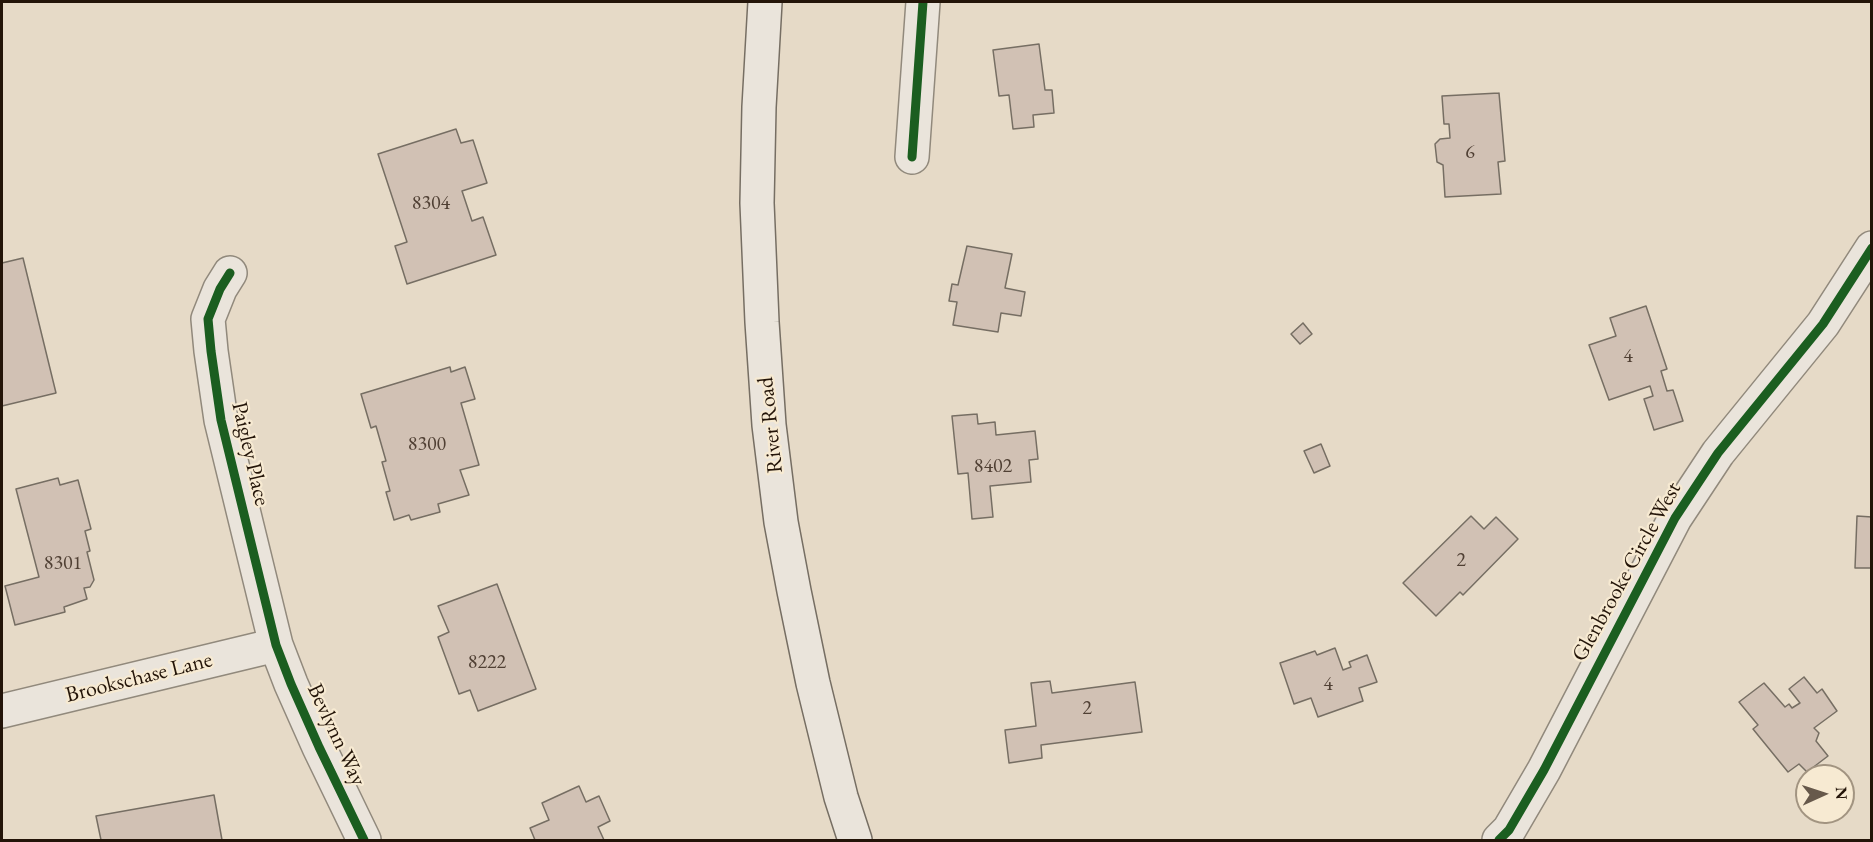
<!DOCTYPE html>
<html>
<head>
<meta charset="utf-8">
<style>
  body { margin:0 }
  #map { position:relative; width:1873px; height:842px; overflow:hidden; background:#e6dac7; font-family:"EB Garamond",serif }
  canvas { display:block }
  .frame { position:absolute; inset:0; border:3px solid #231408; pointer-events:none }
  .north { position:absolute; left:1795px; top:764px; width:60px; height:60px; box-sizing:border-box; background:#f7ead2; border:2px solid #a29481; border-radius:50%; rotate:87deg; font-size:16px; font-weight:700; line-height:24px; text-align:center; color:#231408 }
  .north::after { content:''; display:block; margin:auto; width:21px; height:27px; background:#67594b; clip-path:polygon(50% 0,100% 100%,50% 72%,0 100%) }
</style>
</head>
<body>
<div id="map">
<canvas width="1873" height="842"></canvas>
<div class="frame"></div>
<div class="north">N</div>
</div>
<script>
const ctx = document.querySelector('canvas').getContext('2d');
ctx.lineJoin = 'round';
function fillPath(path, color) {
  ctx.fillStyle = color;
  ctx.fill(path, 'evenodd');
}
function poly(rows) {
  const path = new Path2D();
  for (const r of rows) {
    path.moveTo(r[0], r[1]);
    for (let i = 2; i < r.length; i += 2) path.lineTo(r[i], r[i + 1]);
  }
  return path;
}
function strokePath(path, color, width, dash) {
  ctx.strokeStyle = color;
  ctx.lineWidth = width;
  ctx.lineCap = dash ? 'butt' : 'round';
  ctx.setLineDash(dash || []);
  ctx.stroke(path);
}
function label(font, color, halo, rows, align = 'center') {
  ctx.font = font + ' "EB Garamond",serif';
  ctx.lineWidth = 4.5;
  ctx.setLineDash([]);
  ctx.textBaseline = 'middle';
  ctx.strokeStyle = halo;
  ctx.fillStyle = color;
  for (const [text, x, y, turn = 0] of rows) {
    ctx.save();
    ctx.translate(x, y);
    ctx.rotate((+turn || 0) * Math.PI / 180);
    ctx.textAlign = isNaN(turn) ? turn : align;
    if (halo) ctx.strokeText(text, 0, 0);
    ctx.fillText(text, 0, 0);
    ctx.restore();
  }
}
const building = poly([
  [1039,44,1045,90,1052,90,1054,113,1033,115,1034,127,1013,129,1009,95,999,96,993,50,1039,44],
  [1499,93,1505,161,1498,162,1501,194,1445,197,1443,165,1437,162,1435,144,1440,139,1450,138,1449,124,1444,124,1442,96,1499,93],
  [456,129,461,143,473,140,487,183,462,191,472,221,483,217,496,255,407,284,395,246,407,242,378,154,456,129],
  [967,246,1012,254,1005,288,1025,292,1021,316,1001,313,998,332,953,325,957,302,949,301,952,284,958,285,967,246],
  [23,258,56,393,2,406,2,263,23,258],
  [1646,306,1667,369,1661,371,1667,391,1673,390,1683,421,1654,430,1644,399,1653,396,1650,386,1609,400,1589,345,1616,336,1610,318,1646,306],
  [1303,323,1312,334,1300,344,1291,334,1303,323],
  [450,367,451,372,465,367,475,399,461,403,479,465,460,470,469,495,438,504,440,512,411,520,409,515,394,520,386,492,390,491,382,462,386,461,376,426,371,428,361,394,450,367],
  [977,414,978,424,995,422,996,435,1035,431,1038,459,1029,460,1031,482,990,486,993,517,972,519,968,473,958,474,952,416,977,414],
  [1321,444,1330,466,1314,473,1304,451,1321,444],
  [58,478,60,485,78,480,91,529,85,531,90,551,87,552,94,580,90,587,84,588,87,599,64,607,65,612,15,625,5,586,39,577,16,489,58,478],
  [1471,516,1484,529,1496,517,1518,539,1463,595,1460,592,1436,616,1403,583,1471,516],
  [1857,516,1872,517,1872,568,1855,568,1857,516],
  [497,584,536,689,478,711,470,690,459,694,438,637,449,632,438,606,497,584],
  [1335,648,1343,670,1351,667,1349,662,1367,655,1377,682,1359,688,1363,701,1318,717,1311,698,1294,704,1280,663,1315,651,1317,655,1335,648],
  [1804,677,1817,693,1822,689,1837,711,1814,728,1819,733,1816,741,1828,756,1807,772,1799,764,1788,772,1753,729,1758,725,1739,702,1764,683,1785,707,1789,704,1792,708,1800,703,1789,689,1804,677],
  [1050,681,1052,693,1135,682,1142,732,1041,745,1042,758,1009,763,1005,730,1036,726,1031,683,1050,681],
  [579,786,586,802,599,796,610,821,598,827,604,840,535,840,530,828,549,820,542,803,579,786],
  [214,795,222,840,101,840,96,816,214,795]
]);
const street = poly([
  [912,157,923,2],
  [230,273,220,289,208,319,211,351,221,420,276,645,291,684,319,747,364,840],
  [2,711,276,645],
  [1499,840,1509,830,1544,770,1675,518,1718,453,1823,324,1872,248]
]);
const secondary = poly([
  [765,2,759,107,757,203,762,322,769,425,781,522,794,591,813,683,841,797,855,840]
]);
const cycleway = poly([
  [912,157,923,2],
  [230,273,220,289,208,319,211,351,221,420,276,645,291,684,319,747,364,840],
  [1499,840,1509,830,1544,770,1675,518,1718,453,1823,324,1872,248]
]);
const numberNames = [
  ["6",1470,153],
  ["8304",431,204],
  ["4",1628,357],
  ["8300",427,445],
  ["8402",993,467],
  ["2",1461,561],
  ["8301",63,564],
  ["8222",487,663],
  ["4",1328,685],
  ["2",1087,709]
];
const streetNames = [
  ["River Road",771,425,-96],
  ["Paigley Place",250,454,77],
  ["Glenbrooke Circle West",1627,572,-61],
  ["Brookschase Lane",139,678,-14],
  ["Bevlynn Way",336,735,65]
];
fillPath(building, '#d1c1b4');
strokePath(building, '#766e63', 1.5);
strokePath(street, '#91897c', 36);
strokePath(secondary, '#766e63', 36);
strokePath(street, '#eae4db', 33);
strokePath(secondary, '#eae4db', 33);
strokePath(cycleway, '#1b5e20', 9);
label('20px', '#504034', null, numberNames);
label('22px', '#231408', '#f7ead2', streetNames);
</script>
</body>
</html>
